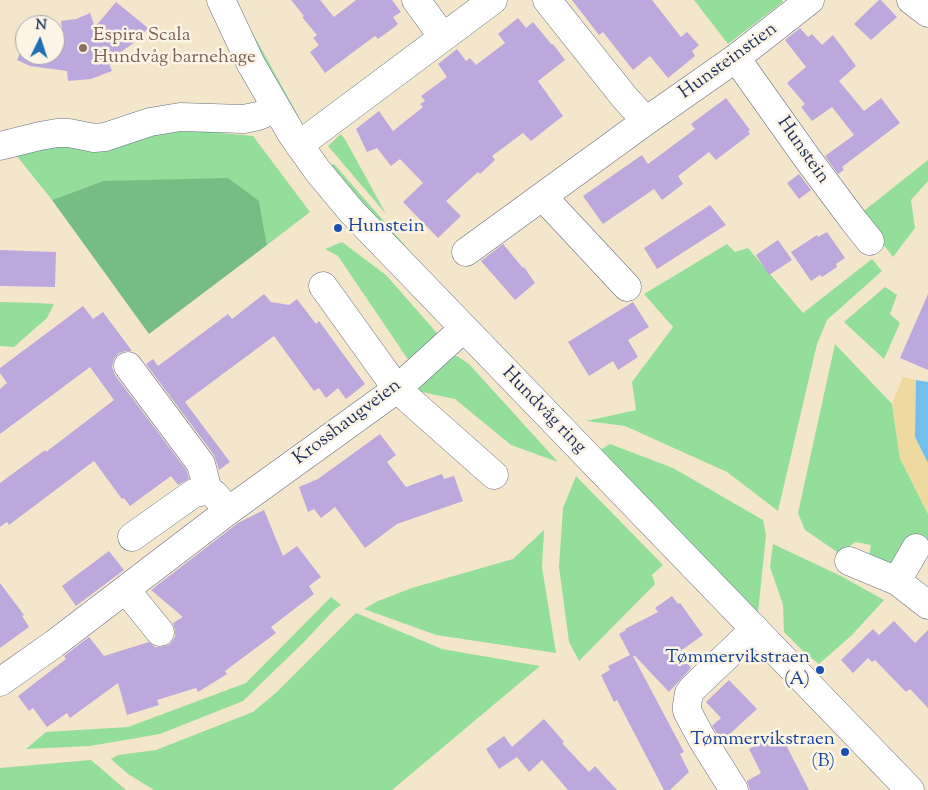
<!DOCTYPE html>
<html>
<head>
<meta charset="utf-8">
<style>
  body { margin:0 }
  #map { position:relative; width:928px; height:790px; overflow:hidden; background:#f4e6cb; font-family:"Sorts Mill Goudy",serif }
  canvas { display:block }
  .north { position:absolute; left:15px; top:15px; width:50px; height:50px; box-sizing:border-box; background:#fcf5e5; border:1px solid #a2a6af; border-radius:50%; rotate:4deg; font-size:14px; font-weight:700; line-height:20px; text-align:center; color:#1b2f5e }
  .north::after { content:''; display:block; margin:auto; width:18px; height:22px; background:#1f6fb2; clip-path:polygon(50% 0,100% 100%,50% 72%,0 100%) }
</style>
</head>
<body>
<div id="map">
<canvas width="928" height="790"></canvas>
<div class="north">N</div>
</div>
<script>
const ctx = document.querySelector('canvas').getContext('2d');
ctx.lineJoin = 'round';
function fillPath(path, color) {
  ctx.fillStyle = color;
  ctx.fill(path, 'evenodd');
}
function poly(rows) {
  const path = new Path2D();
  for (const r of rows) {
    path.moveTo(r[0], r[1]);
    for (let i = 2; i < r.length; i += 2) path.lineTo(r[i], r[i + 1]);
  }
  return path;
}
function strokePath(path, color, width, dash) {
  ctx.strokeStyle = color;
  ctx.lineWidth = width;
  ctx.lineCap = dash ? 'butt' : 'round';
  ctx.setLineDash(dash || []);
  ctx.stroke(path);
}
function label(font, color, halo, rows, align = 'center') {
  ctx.font = font + ' "Sorts Mill Goudy",serif';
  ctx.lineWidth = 5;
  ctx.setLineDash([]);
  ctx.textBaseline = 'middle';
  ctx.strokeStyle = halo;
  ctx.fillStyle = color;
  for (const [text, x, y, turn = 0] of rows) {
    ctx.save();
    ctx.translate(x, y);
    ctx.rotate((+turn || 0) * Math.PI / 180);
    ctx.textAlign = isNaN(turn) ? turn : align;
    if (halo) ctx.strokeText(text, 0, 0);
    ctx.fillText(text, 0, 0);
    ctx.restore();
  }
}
const green = poly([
  [694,0,782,0,783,2,728,44],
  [241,12,300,119,297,121,238,14],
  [159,127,253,136,310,212,267,245,259,201,103,181,52,200,12,150],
  [341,134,346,141,386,214,328,146],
  [928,160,928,181,911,200,915,228,893,257,860,214],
  [334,164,435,280,600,450,610,444,673,468,763,520,766,535,758,613,433,283,330,166],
  [342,242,386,275,437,333,435,342,409,361,338,256,325,249],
  [727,244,735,252,748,248,803,313,872,259,882,271,827,320,817,344,778,511,727,472,625,426,586,421,636,410,632,382,673,327,644,294],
  [885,287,897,295,890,314,900,323,884,359,844,322],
  [0,302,37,303,54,304,47,318,14,347,0,346],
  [835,344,892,404,900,458,928,514,928,551,888,568,868,562,871,545,855,542,840,554,805,530,798,513],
  [457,356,469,364,558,462,511,445,455,399,417,391,419,377,447,357],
  [576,476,663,565,652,575,655,584,579,661,569,642,559,567,563,508],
  [544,530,542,567,556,653,436,635,364,609,378,601,412,588,513,559],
  [773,544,841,576,884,600,852,635,819,664,805,653,784,632,783,605,770,567],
  [331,597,341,605,334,610,304,642,243,701,160,734,90,746,26,749,46,732,128,727,246,683],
  [356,613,442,649,540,666,392,790,154,790,128,774,111,759,118,755,156,750,253,712,278,691],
  [91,760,126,790,0,790,0,768]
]);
const forest = poly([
  [228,178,259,201,267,245,149,334,52,200,103,181]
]);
const sand = poly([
  [903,377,916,380,915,437,928,463,928,514,900,458,892,404]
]);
const water = poly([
  [916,380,928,382,928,463,915,437]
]);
const building = poly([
  [291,0,320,0,334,17,356,0,392,0,401,12,393,17,398,24,396,26,378,39,375,36,325,73,310,52,319,45,313,38,317,35,302,17,304,16],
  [572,0,652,0,681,37,687,32,699,45,692,51,695,56,668,78,650,56,633,70,603,32,599,35],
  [879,0,881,0,897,17,871,40,854,24],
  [116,2,148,28,138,40,108,61,112,71,91,79,68,81,67,71,30,66,17,60,25,42,25,55,55,55,55,32,63,35,61,21,76,19,90,13,95,27],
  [518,18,526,28,533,22,552,45,553,44,565,60,538,81,563,116,531,141,523,133,492,156,495,160,480,174,478,172,446,201,461,216,438,238,403,202,423,183,400,159,391,166,377,148,367,152,356,129,379,111,393,131,423,107,420,104,425,101,421,96,447,77,438,64,457,49,466,61,470,58,476,65,505,43,498,34],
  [800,28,808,37,812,34,822,45,833,35,856,66,839,81,864,111,881,98,900,123,842,167,844,170,838,174,825,156,854,135,832,107,812,121,801,107,805,104,787,83,806,67,785,40],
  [726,98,750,130,748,131,750,134,716,160,709,152,678,176,683,184,662,200,654,189,603,224,583,196,642,155,648,164,695,129,691,124],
  [799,174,811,190,799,199,787,183],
  [710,205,726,225,657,269,644,248],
  [827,232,845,258,836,264,837,267,822,277,820,275,811,281,791,252,817,235,818,237],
  [778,240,792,260,769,275,756,255],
  [503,244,523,268,524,267,535,283,515,300,481,261],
  [0,250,56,252,55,287,0,286],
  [264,294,271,302,289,305,297,299,316,324,319,321,365,384,346,399,338,388,326,398,319,388,314,391,274,336,185,402,230,462,219,470,214,455,146,364,153,359,158,366,228,314,232,319],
  [928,294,928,370,900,358],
  [633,302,649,327,628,340,638,357,618,370,613,361,589,376,568,342],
  [83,306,93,319,103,312,132,351,126,351,119,353,114,359,112,367,115,375,187,471,189,479,178,485,171,476,130,506,124,498,122,499,94,461,9,525,7,522,0,527,0,483,45,450,46,452,114,400,90,367,0,434,0,389,7,383,0,373,0,368],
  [380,434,396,455,387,462,406,487,442,474,444,479,454,476,463,501,397,524,365,548,335,507,321,518,314,509,308,512,299,487,318,479],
  [264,510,283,556,297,546,321,577,309,586,314,594,271,627,276,633,225,671,227,674,198,692,196,688,157,700,159,705,127,715,118,683,70,718,67,713,47,727,33,708,29,711,18,696,66,659,64,656,89,637,104,656,149,642,155,647,162,647,170,644,175,637,175,630,173,623,183,617,151,590,238,523],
  [109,551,124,570,76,606,62,586],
  [0,583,24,615,22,616,29,627,0,648],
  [672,596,678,604,680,603,703,635,679,652,691,668,669,692,635,656,633,656,684,752,680,754,689,772,670,790,664,790,617,700,614,702,601,675,610,670,608,666,630,655,619,634,626,630,625,629,658,612,655,608],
  [894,621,915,643,928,630,928,708,910,689,906,692,875,660,872,662,868,658,853,673,841,660,873,629,879,635],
  [729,680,757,709,722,741,712,726,721,718,706,702],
  [544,719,564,742,562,743,589,772,595,766,617,790,568,790,542,760,529,772,517,757,499,769,486,749,504,736,512,747],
  [780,733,809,790,750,790,747,781,761,773,749,749]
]);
const minor = poly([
  [416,0,443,37],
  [547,0,625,98,646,121],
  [911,0,928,13],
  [736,58,807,158,854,221,870,241],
  [299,145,493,0],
  [0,146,40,136,57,133,69,133,94,138,105,137,150,122,180,117,244,119,258,116,276,109],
  [543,197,627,287],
  [466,252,646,121,736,58,810,0],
  [323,286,397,389,494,475],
  [128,366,201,464,208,491],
  [132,537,194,493,208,491,214,494,221,502],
  [849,561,897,581,928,605],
  [897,581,916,548],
  [126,590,160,632],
  [0,682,54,644,228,511,397,389,463,329],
  [734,790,702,739,687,711,687,705,689,693,693,688,755,629]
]);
const major = poly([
  [221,0,251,64,291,133,317,170,352,212,910,790]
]);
const markers = [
  [83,48,5,"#8d6e63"],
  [338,228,5,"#1a4fb4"],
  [820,670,5,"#1a4fb4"],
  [845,752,5,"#1a4fb4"]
];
const educationNames = [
  ["Espira Scala",93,37],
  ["Hundvåg barnehage",93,59]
];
const streetNames = [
  ["Hunsteinstien",729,62,-36],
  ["Hunstein",802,151,55],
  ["Hundvåg ring",543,411,46],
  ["Krosshaugveien",348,423,-37]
];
const transitNames = [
  ["Hunstein",348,228,"left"],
  ["Tømmervikstraen",810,659],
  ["(A)",810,681],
  ["Tømmervikstraen",835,741],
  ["(B)",835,763]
];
fillPath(green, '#93de9b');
fillPath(forest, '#76bd83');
fillPath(sand, '#eeda9e');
fillPath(water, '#72beec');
fillPath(building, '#bda8de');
strokePath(minor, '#676f84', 29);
strokePath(major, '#676f84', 29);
strokePath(minor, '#fff', 28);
strokePath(major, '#fff', 28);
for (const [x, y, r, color] of markers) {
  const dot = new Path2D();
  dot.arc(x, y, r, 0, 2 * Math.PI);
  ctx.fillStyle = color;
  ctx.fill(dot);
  strokePath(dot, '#fcf5e5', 2);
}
label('19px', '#785e54', '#fcf5e5', educationNames, 'left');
label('19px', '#1b2f5e', '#fcf5e5', streetNames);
label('19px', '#164399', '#fcf5e5', transitNames, 'right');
</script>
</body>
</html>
